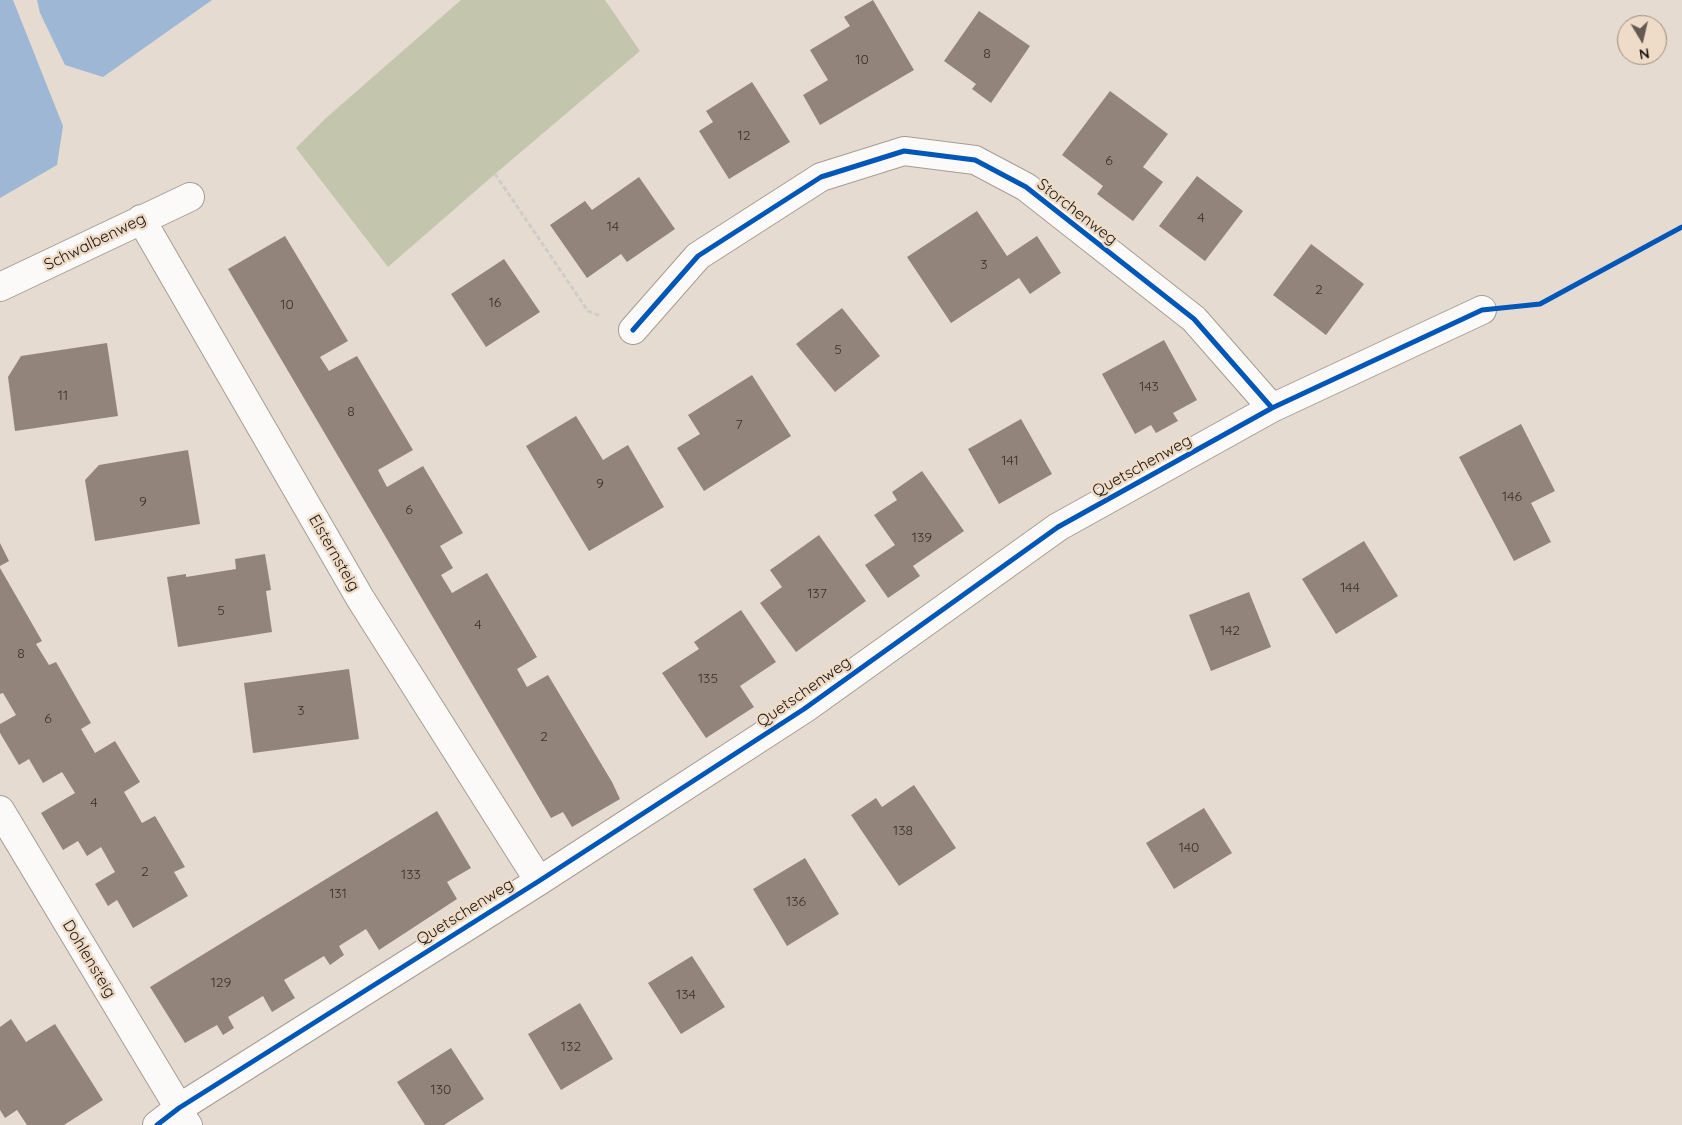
<!DOCTYPE html>
<html>
<head>
<meta charset="utf-8">
<style>
  body { margin:0 }
  #map { position:relative; width:1682px; height:1125px; overflow:hidden; background:#e6dbd0; font-family:Quicksand,sans-serif }
  canvas { display:block }
  .north { position:absolute; left:1617px; top:15px; width:50px; height:50px; box-sizing:border-box; background:#eedcc8; border:1px solid #9a8c7e; border-radius:50%; rotate:171deg; font-size:14px; font-weight:700; line-height:20px; text-align:center; color:#1c150e }
  .north::after { content:''; display:block; margin:auto; width:18px; height:22px; background:#635a52; clip-path:polygon(50% 0,100% 100%,50% 72%,0 100%) }
</style>
</head>
<body>
<div id="map">
<canvas width="1682" height="1125"></canvas>
<div class="north">N</div>
</div>
<script>
const ctx = document.querySelector('canvas').getContext('2d');
ctx.lineJoin = 'round';
function fillPath(path, color) {
  ctx.fillStyle = color;
  ctx.fill(path, 'evenodd');
}
function poly(rows) {
  const path = new Path2D();
  for (const r of rows) {
    path.moveTo(r[0], r[1]);
    for (let i = 2; i < r.length; i += 2) path.lineTo(r[i], r[i + 1]);
  }
  return path;
}
function strokePath(path, color, width, dash) {
  ctx.strokeStyle = color;
  ctx.lineWidth = width;
  ctx.lineCap = dash ? 'butt' : 'round';
  ctx.setLineDash(dash || []);
  ctx.stroke(path);
}
function label(font, color, halo, rows, align = 'center') {
  ctx.font = font + ' Quicksand,sans-serif';
  ctx.lineWidth = 5;
  ctx.setLineDash([]);
  ctx.textBaseline = 'middle';
  ctx.strokeStyle = halo;
  ctx.fillStyle = color;
  for (const [text, x, y, turn = 0] of rows) {
    ctx.save();
    ctx.translate(x, y);
    ctx.rotate((+turn || 0) * Math.PI / 180);
    ctx.textAlign = isNaN(turn) ? turn : align;
    if (halo) ctx.strokeText(text, 0, 0);
    ctx.fillText(text, 0, 0);
    ctx.restore();
  }
}
const green = poly([
  [461,0,605,0,640,51,495,174,388,267,296,148,326,118]
]);
const water = poly([
  [0,0,13,0,63,126,57,165,0,198],
  [37,0,212,0,103,77,65,65,40,13]
]);
const building = poly([
  [873,0,914,70,820,125,803,95,828,80,810,50,850,26,844,17],
  [979,11,1030,46,991,103,972,89,976,84,944,61],
  [752,82,790,142,729,179,699,131,713,122,706,111],
  [1110,91,1168,134,1143,167,1163,182,1133,221,1097,194,1103,186,1062,155],
  [1197,176,1243,211,1205,261,1159,226],
  [639,177,675,229,627,262,621,254,587,278,550,225,585,201,592,210],
  [977,211,1007,256,1037,236,1061,273,1030,294,1019,278,951,323,907,257],
  [285,236,348,341,320,357,329,371,357,356,413,450,378,470,387,487,423,466,463,533,440,546,453,568,441,575,452,593,487,573,537,657,517,669,527,687,548,675,612,782,620,799,572,827,563,812,551,818,228,269],
  [1311,244,1364,284,1326,335,1273,295],
  [504,259,540,312,486,347,451,294],
  [842,308,880,356,835,392,796,344],
  [1164,340,1197,400,1173,413,1178,421,1156,433,1151,425,1135,434,1102,374],
  [107,343,118,416,15,431,8,377,21,356],
  [752,375,791,436,704,491,677,448,700,434,688,415],
  [576,416,603,460,628,445,664,507,589,551,526,446],
  [1021,419,1052,474,999,504,968,449],
  [1521,424,1555,491,1531,503,1551,542,1514,561,1459,457],
  [188,450,200,524,95,541,85,480,99,465],
  [922,471,964,531,913,566,920,576,888,598,865,565,895,545,874,515,897,500,892,492],
  [819,535,866,601,796,652,760,603,782,587,770,570],
  [1364,541,1398,596,1336,634,1302,579],
  [0,543,9,561,0,566],
  [265,554,271,590,266,591,272,632,178,647,167,577,186,574,186,577,236,569,235,559],
  [0,568,42,641,36,644,49,665,56,662,91,723,81,729,95,753,115,741,140,782,124,792,142,823,155,816,185,867,174,872,188,896,133,928,117,900,108,906,95,884,115,872,101,847,87,856,78,841,63,850,41,813,75,793,62,772,43,783,29,759,19,765,0,733,0,724,16,715,3,693,0,694],
  [1249,592,1271,647,1211,671,1189,615],
  [741,610,776,662,740,686,754,707,706,738,662,673,699,649,694,642],
  [349,669,359,739,253,753,244,683],
  [914,785,956,848,899,886,851,815,876,798,882,807],
  [1204,808,1232,853,1174,889,1146,843],
  [437,811,471,868,447,882,457,899,379,950,366,929,339,946,344,955,330,965,324,956,284,980,295,998,272,1012,263,996,228,1017,234,1028,223,1035,217,1025,185,1043,150,987],
  [805,858,839,914,787,946,753,889],
  [692,956,725,1007,681,1034,648,983],
  [580,1003,613,1059,561,1090,528,1034],
  [11,1019,26,1042,55,1024,103,1100,64,1125,27,1125,17,1110,5,1118,0,1110,0,1027],
  [451,1048,484,1099,444,1125,425,1125,397,1082]
]);
const path = poly([
  [495,174,588,311,600,316]
]);
const service = poly([
  [179,1108,190,1125]
]);
const minor = poly([
  [141,219,360,598,539,881],
  [0,287,190,197],
  [633,330,698,256,821,177,904,151,975,160,1026,187,1194,319,1272,408],
  [0,810,179,1108],
  [157,1125,179,1108,539,881,804,709,1058,527,1272,408,1482,310]
]);
const cycleway = poly([
  [633,330,698,256,821,177,904,151,975,160,1026,187,1194,319,1272,408],
  [157,1125,179,1108,539,881,804,709,1058,527,1272,408,1482,310,1540,304,1682,227]
]);
const numberNames = [
  ["8",987,54],
  ["10",862,60],
  ["12",744,136],
  ["6",1109,161],
  ["4",1201,218],
  ["14",613,227],
  ["3",984,265],
  ["2",1319,290],
  ["16",495,303],
  ["10",287,305],
  ["5",838,350],
  ["143",1149,387],
  ["11",63,396],
  ["8",351,412],
  ["7",739,425],
  ["141",1010,461],
  ["9",600,484],
  ["146",1512,497],
  ["9",143,502],
  ["6",409,510],
  ["139",922,538],
  ["144",1350,588],
  ["137",817,594],
  ["5",221,611],
  ["4",478,625],
  ["142",1230,631],
  ["8",21,654],
  ["135",708,679],
  ["3",301,711],
  ["6",48,719],
  ["2",544,737],
  ["4",94,803],
  ["138",903,831],
  ["140",1189,848],
  ["2",145,872],
  ["133",411,875],
  ["131",338,894],
  ["136",796,902],
  ["129",221,983],
  ["134",686,995],
  ["132",571,1047],
  ["130",441,1090]
];
const streetNames = [
  ["Storchenweg",1077,212,38],
  ["Schwalbenweg",95,242,-26],
  ["Quetschenweg",1142,466,-29],
  ["Elsternsteig",334,553,60],
  ["Quetschenweg",804,692,-35],
  ["Quetschenweg",465,912,-32],
  ["Dohlensteig",89,959,59]
];
fillPath(green, '#c3c6ad');
fillPath(water, '#9db7d5');
fillPath(building, '#92847a');
strokePath(service, '#a59d95', 26);
strokePath(minor, '#a59d95', 30);
strokePath(path, '#cfcdc9', 3, [5, 2.5]);
strokePath(service, '#fbfaf8', 24);
strokePath(minor, '#fbfaf8', 28);
strokePath(cycleway, '#0057b8', 5);
label('14px', '#3a3129', null, numberNames);
label('16px', '#1c150e', '#eedcc8', streetNames);
</script>
</body>
</html>
